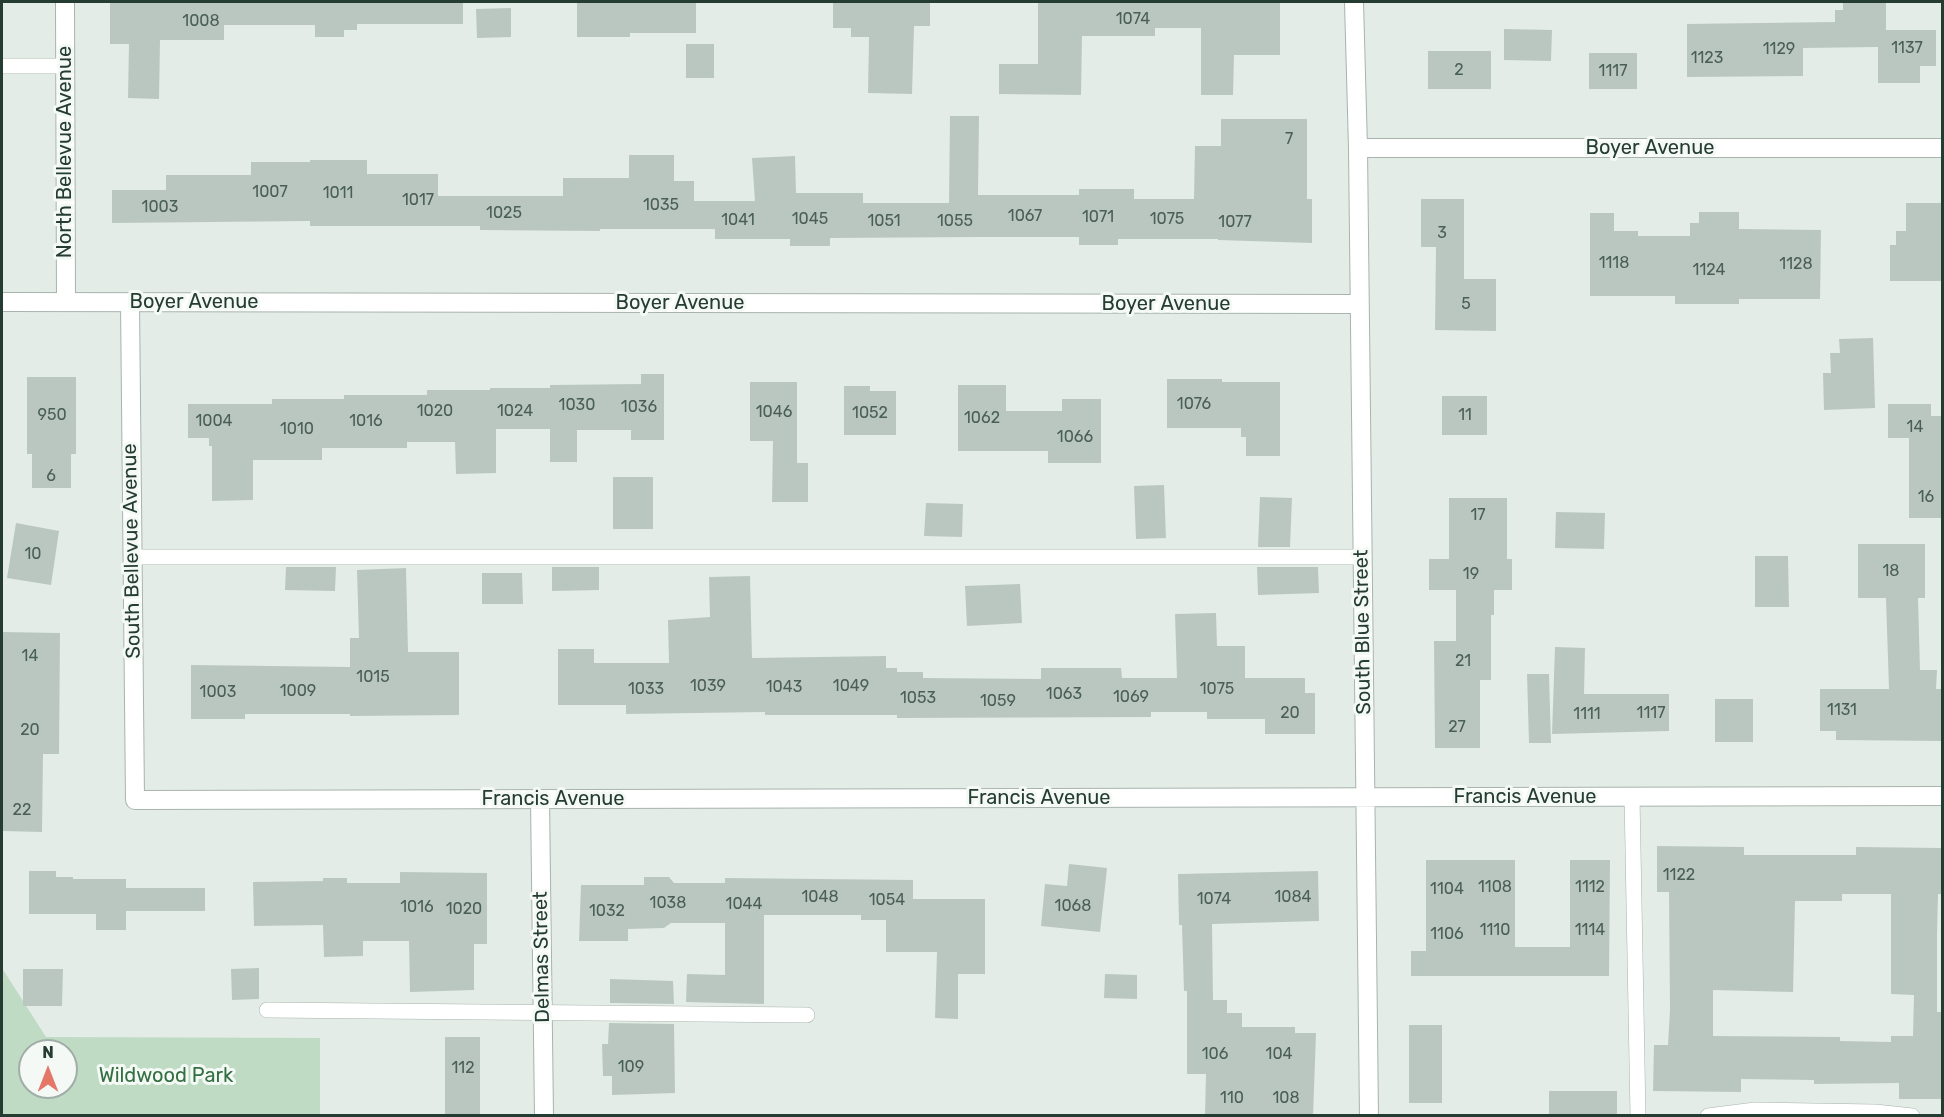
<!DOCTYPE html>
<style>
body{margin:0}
#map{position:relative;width:1944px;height:1117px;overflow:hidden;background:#e4ece7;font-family:Rubik,sans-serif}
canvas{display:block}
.frame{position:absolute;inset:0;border:3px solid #253c33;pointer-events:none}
.north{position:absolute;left:18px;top:1039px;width:60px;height:60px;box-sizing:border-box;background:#f4f9f6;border:2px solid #a1ada8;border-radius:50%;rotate:0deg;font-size:16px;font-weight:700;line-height:24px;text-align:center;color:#253c33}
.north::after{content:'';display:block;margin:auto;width:21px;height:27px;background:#e57769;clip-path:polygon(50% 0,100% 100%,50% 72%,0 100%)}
</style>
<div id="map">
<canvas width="1944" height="1117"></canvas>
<div class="frame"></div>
<div class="north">N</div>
</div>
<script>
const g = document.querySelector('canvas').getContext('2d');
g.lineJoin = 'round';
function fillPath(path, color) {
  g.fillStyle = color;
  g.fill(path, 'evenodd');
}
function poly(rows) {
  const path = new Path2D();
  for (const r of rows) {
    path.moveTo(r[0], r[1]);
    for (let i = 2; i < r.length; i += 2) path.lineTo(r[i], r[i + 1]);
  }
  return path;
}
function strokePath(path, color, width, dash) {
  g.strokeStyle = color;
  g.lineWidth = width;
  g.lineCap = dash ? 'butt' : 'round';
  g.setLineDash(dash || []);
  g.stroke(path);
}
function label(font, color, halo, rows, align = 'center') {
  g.font = font + ' Rubik,sans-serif';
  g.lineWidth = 6;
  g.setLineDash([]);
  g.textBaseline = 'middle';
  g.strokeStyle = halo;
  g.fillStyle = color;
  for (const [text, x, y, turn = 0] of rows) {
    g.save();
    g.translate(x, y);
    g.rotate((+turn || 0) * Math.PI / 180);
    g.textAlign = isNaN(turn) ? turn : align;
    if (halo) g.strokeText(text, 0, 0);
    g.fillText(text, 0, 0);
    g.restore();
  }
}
const green = poly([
 [2,968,46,1037,320,1038,320,1115,2,1115],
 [30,1051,66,1051,66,1087,30,1087]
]);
const building = poly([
 [110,2,463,2,463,24,357,24,357,30,344,30,344,37,315,37,315,25,224,25,224,40,160,40,159,99,128,98,129,44,110,44],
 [577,2,696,2,696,33,630,33,630,37,577,37],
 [833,2,930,2,930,26,914,26,912,94,868,93,869,37,851,37,851,28,833,28],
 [1038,2,1280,2,1280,55,1234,55,1233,95,1201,95,1201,28,1155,28,1155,36,1082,36,1081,95,999,94,999,64,1038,64],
 [1843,2,1886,2,1886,30,1936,30,1936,66,1920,66,1920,83,1878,83,1878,47,1803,48,1803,76,1687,77,1687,24,1835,22,1835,10,1843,10],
 [511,8,511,37,477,38,476,9],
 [1504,29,1552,30,1551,61,1504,60],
 [686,44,714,44,714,78,686,78],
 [1428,51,1491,51,1491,89,1428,89],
 [1589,53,1637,53,1637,89,1589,89],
 [950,116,979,116,978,195,1079,195,1079,189,1134,189,1134,199,1194,199,1195,146,1221,146,1221,119,1307,119,1307,199,1312,199,1312,243,1218,240,1218,239,1118,239,1118,245,1079,245,1079,237,976,237,830,238,830,246,790,246,790,239,715,239,715,229,600,229,600,231,480,230,480,226,310,226,310,221,112,223,112,190,166,190,166,175,251,175,251,162,310,162,310,160,367,160,367,174,438,174,438,196,563,196,563,178,629,178,629,155,674,155,674,181,694,181,694,201,755,201,752,158,795,156,796,193,863,193,863,203,949,203],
 [1421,199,1464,199,1464,279,1496,279,1496,331,1435,330,1436,247,1421,247],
 [1906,203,1942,203,1942,281,1890,281,1890,245,1896,245,1896,231,1906,231],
 [1699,212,1739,212,1739,229,1821,230,1820,299,1739,299,1739,304,1675,304,1675,296,1590,296,1590,213,1614,213,1614,231,1638,231,1638,236,1690,236,1690,223,1699,223],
 [1873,338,1875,408,1824,410,1823,373,1831,373,1830,353,1840,353,1839,339],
 [641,374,664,374,664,440,631,440,631,430,577,430,577,462,550,462,550,429,496,429,496,473,456,474,455,442,407,442,407,448,322,448,322,460,253,460,253,500,212,501,212,446,209,446,209,438,188,438,188,404,272,404,272,399,344,399,344,395,427,395,427,390,490,390,490,388,550,388,550,385,641,384],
 [27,377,76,377,76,454,71,454,71,488,32,488,32,454,27,454],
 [1167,379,1222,379,1222,382,1280,382,1280,456,1246,456,1246,437,1241,437,1241,428,1167,428],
 [750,382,797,382,797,463,808,463,808,502,772,502,773,441,750,441],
 [958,385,1006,385,1006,411,1062,411,1062,399,1101,399,1101,463,1048,463,1048,451,958,451],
 [844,386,870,386,870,391,896,391,896,435,844,435],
 [1442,396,1487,396,1487,435,1442,435],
 [1888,404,1931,404,1931,416,1942,416,1942,518,1909,518,1909,438,1888,438],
 [613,477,653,477,653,529,613,529],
 [1164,485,1166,538,1136,539,1134,486],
 [1260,497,1292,498,1290,547,1258,547],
 [1449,498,1507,498,1507,559,1512,559,1512,590,1494,590,1494,615,1491,615,1491,680,1480,680,1480,748,1435,748,1434,641,1456,641,1456,590,1429,590,1429,559,1449,559],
 [926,503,963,504,962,537,924,536],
 [1556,512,1605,513,1604,549,1555,548],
 [16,523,59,531,51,585,7,578],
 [1858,544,1925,544,1925,598,1918,598,1920,670,1937,670,1936,689,1942,689,1942,741,1836,740,1836,731,1820,731,1820,689,1889,689,1886,598,1858,598],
 [1755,556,1788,556,1789,607,1755,607],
 [286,567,336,567,335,591,285,590],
 [552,567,599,567,599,590,552,591],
 [1257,567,1318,567,1319,593,1258,595],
 [406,568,408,652,459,652,459,715,350,716,350,714,245,714,245,719,191,719,191,665,350,667,350,638,359,638,357,570],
 [482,573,522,573,523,604,482,604],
 [750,576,752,658,886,656,886,668,897,668,897,672,923,672,923,678,1041,679,1041,668,1121,668,1122,678,1177,678,1175,614,1216,613,1217,646,1245,646,1245,678,1305,678,1305,693,1315,693,1315,734,1265,734,1265,719,1207,719,1207,712,1151,712,1151,717,897,718,897,715,765,715,765,712,626,714,626,705,558,705,558,649,594,649,594,663,669,663,668,620,710,617,709,577],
 [1020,584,1022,623,967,626,965,586],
 [2,632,60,633,59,754,43,754,42,832,2,831],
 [1555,647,1585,648,1584,694,1669,694,1669,731,1552,734],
 [1527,674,1549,674,1551,743,1529,743],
 [1715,699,1753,699,1753,742,1715,742],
 [1657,846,1744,847,1744,855,1856,855,1856,847,1942,848,1942,894,1938,894,1937,934,1937,1012,1942,1012,1942,1099,1899,1099,1899,1083,1814,1084,1814,1080,1741,1079,1741,1092,1653,1091,1654,1045,1668,1045,1670,1010,1669,892,1657,892],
 [1842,894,1891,894,1891,994,1914,995,1913,1036,1891,1036,1891,1042,1840,1041,1840,1037,1713,1036,1713,990,1793,992,1795,901,1842,901],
 [1426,860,1515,860,1515,947,1570,947,1570,860,1610,860,1609,976,1411,976,1411,951,1426,951],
 [1069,864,1107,868,1100,932,1041,926,1045,884,1067,886],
 [29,871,56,871,56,877,73,877,73,879,126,879,126,888,205,888,205,911,126,911,126,930,96,930,96,914,29,914],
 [1318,871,1319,921,1212,924,1213,1000,1227,1000,1227,1013,1242,1013,1242,1027,1295,1027,1295,1033,1316,1033,1313,1116,1205,1116,1206,1074,1187,1074,1187,991,1184,991,1182,925,1179,925,1178,874],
 [400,872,487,873,487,944,474,944,474,990,410,992,409,941,363,941,363,956,324,957,323,925,254,926,253,882,323,881,323,878,347,878,347,883,400,883],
 [644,877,669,877,674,883,725,883,725,878,913,880,913,899,985,899,985,974,958,974,958,1019,935,1018,937,952,886,952,886,920,861,920,861,915,764,915,764,1004,686,1002,687,974,725,975,725,923,671,923,664,928,628,929,628,941,579,941,581,885,644,885],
 [259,968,259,999,232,1000,231,969],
 [23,969,63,969,62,1006,23,1006],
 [1105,974,1137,975,1137,999,1104,998],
 [610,979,673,981,674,1004,610,1003],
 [609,1023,674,1024,675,1093,612,1095,612,1076,603,1076,602,1044,608,1044],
 [1409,1025,1442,1025,1442,1103,1409,1103],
 [445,1037,480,1037,480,1116,445,1116],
 [1549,1091,1617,1091,1617,1116,1549,1116]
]);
const service = poly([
 [2,66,65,66],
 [132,557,1362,557],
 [1632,796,1638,1116],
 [267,1010,807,1015],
 [1708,1116,1755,1110,1875,1112,1912,1116]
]);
const minor = poly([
 [65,2,66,302],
 [1354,2,1358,148,1369,1116],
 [1358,148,1942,148],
 [2,302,1359,304],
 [130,302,135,800,1942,796],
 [540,799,544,1116]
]);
const numberNames = [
 ["1074",1133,19],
 ["1008",201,21],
 ["1137",1907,48],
 ["1129",1779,49],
 ["1123",1707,58],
 ["2",1459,70],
 ["1117",1613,71],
 ["7",1289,139],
 ["1007",270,192],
 ["1011",338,193],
 ["1017",418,200],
 ["1035",661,205],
 ["1003",160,207],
 ["1025",504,213],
 ["1067",1025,216],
 ["1071",1098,217],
 ["1045",810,219],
 ["1075",1167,219],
 ["1041",738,220],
 ["1051",884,221],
 ["1055",955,221],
 ["1077",1235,222],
 ["3",1442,233],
 ["1118",1614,263],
 ["1128",1796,264],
 ["1124",1709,270],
 ["5",1466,304],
 ["1076",1194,404],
 ["1030",577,405],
 ["1036",639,407],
 ["1020",435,411],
 ["1024",515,411],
 ["1046",774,412],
 ["1052",870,413],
 ["950",52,415],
 ["11",1465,415],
 ["1062",982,418],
 ["1004",214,421],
 ["1016",366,421],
 ["14",1915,427],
 ["1010",297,429],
 ["1066",1075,437],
 ["6",51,476],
 ["16",1926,497],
 ["17",1478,515],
 ["10",33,554],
 ["18",1891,571],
 ["19",1471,574],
 ["14",30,656],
 ["21",1463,661],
 ["1015",373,677],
 ["1039",708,686],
 ["1049",851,686],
 ["1043",784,687],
 ["1033",646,689],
 ["1075",1217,689],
 ["1009",298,691],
 ["1003",218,692],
 ["1063",1064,694],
 ["1069",1131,697],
 ["1053",918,698],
 ["1059",998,701],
 ["1131",1842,710],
 ["20",1290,713],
 ["1117",1651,713],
 ["1111",1587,714],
 ["27",1457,727],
 ["20",30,730],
 ["22",22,810],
 ["1122",1679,875],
 ["1108",1495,887],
 ["1112",1590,887],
 ["1104",1447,889],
 ["1048",820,897],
 ["1084",1293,897],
 ["1074",1214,899],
 ["1054",887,900],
 ["1038",668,903],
 ["1044",744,904],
 ["1068",1073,906],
 ["1016",417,907],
 ["1020",464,909],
 ["1032",607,911],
 ["1110",1495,930],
 ["1114",1590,930],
 ["1106",1447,934],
 ["106",1215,1054],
 ["104",1279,1054],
 ["109",631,1067],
 ["112",463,1068],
 ["110",1232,1098],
 ["108",1286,1098]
];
const streetNames = [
 ["Boyer Avenue",1650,148],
 ["North Bellevue Avenue",65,152,-90],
 ["Boyer Avenue",194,302],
 ["Boyer Avenue",680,303],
 ["Boyer Avenue",1166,304],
 ["South Bellevue Avenue",132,551,-91],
 ["South Blue Street",1363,632,-91],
 ["Francis Avenue",1525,797],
 ["Francis Avenue",1039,798],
 ["Francis Avenue",553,799],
 ["Delmas Street",542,957,-91]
];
const parkNames = [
 ["Wildwood Park",166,1076]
];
fillPath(green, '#bfdbc3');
fillPath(building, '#bac7c0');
strokePath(service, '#a7b4ad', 16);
strokePath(minor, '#a7b4ad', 20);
strokePath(service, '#fff', 15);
strokePath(minor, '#fff', 18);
label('16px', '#4a5f56', null, numberNames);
label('20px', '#253c33', '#f4f9f6', streetNames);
label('20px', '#336f42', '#f4f9f6', parkNames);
</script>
